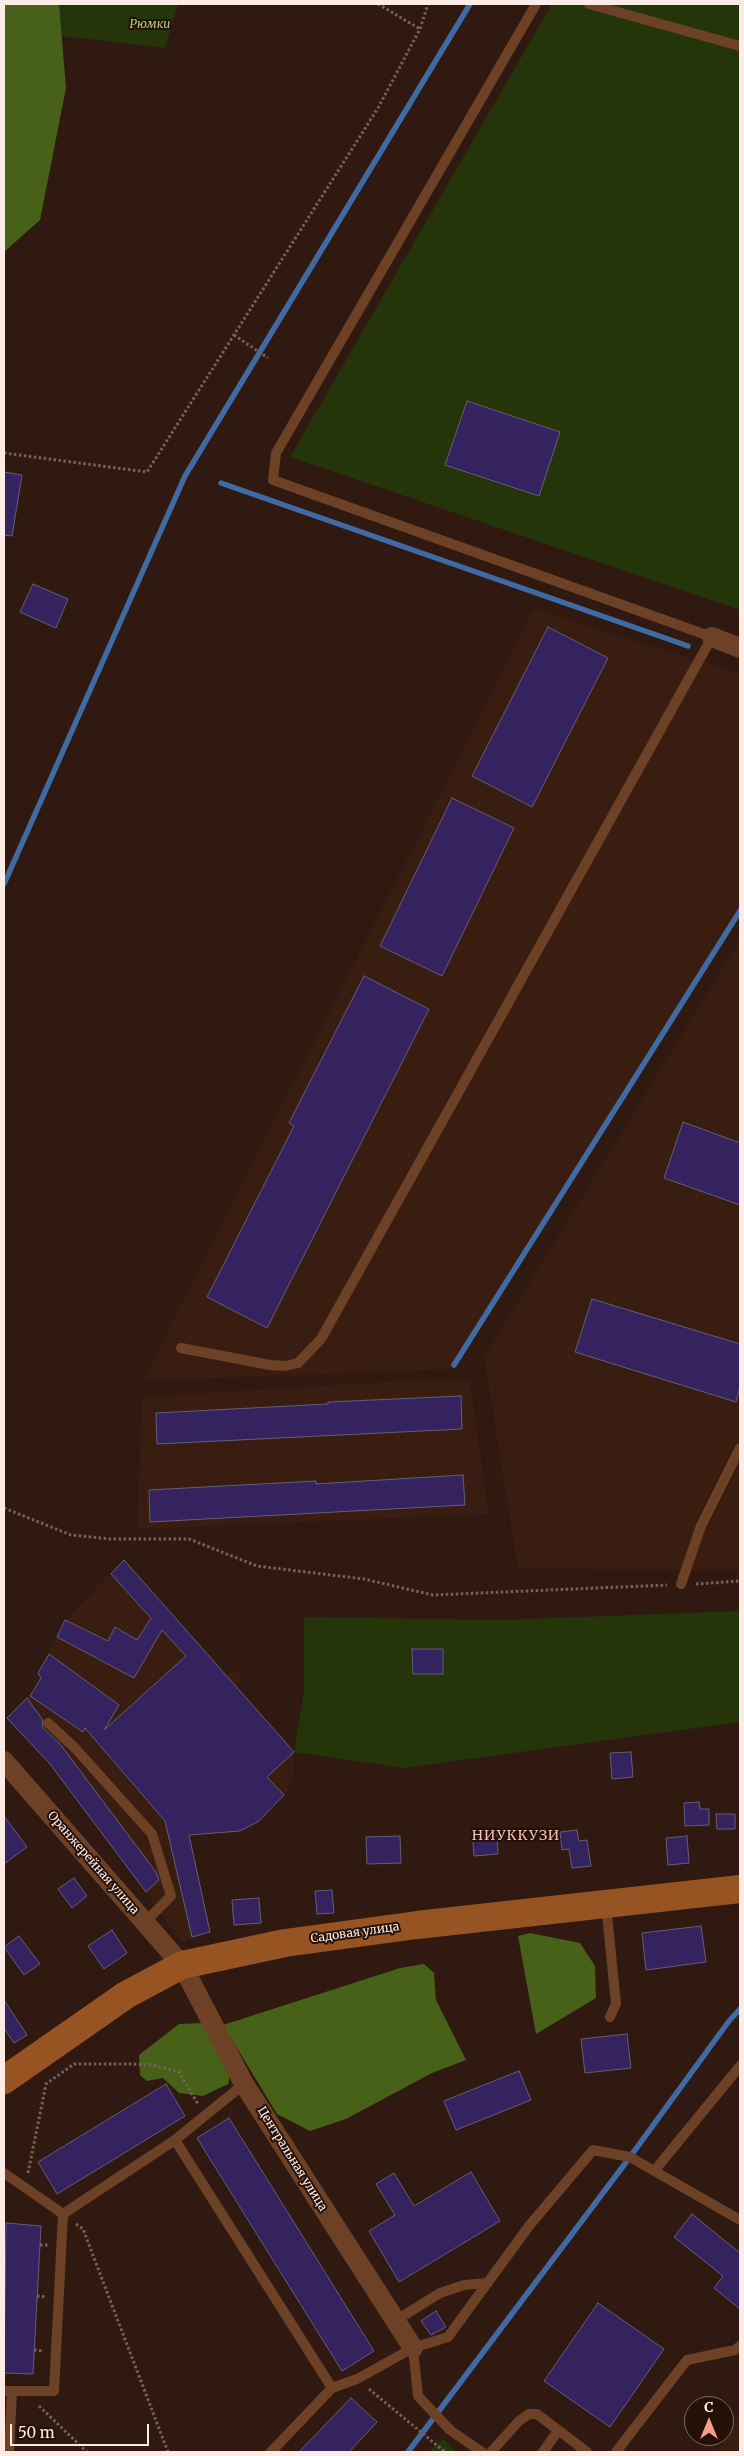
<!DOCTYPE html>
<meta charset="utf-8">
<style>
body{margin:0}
#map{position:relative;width:744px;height:2456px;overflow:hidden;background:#2f1910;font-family:Merriweather,serif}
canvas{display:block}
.frame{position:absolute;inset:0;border:5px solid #fdece6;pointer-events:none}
.north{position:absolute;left:684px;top:2396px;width:50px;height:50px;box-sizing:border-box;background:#251007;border:1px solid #7b6860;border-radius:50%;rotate:0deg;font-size:14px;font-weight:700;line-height:20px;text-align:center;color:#fdece6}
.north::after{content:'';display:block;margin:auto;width:18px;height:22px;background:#f59d8e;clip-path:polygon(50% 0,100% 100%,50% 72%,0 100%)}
.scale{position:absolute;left:10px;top:2424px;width:139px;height:22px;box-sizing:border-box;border:2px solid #fdece6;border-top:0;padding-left:6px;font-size:15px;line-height:18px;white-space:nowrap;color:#fdece6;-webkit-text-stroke:4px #251007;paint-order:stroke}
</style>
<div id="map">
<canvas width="744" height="2456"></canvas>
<div class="frame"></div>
<div class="north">С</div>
<div class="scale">50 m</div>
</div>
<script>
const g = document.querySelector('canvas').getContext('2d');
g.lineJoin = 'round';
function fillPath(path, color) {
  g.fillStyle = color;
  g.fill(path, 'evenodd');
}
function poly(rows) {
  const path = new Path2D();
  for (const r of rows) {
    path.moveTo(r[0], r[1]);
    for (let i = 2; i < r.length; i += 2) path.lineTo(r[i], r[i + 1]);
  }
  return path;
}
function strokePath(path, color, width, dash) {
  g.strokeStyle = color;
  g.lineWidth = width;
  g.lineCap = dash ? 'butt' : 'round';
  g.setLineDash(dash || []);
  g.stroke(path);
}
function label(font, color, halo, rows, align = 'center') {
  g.font = font + ' Merriweather,serif';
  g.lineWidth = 4;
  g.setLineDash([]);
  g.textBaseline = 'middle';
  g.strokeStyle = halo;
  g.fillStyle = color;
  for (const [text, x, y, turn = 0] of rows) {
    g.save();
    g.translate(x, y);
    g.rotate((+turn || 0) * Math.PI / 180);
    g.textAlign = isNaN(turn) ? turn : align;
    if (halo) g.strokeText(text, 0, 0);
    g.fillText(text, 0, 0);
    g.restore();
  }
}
const built = poly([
 [534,609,740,674,740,911,455,1369,142,1381],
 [740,940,740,1570,518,1569,484,1357],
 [400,1381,470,1381,489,1514,137,1529,142,1397],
 [124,1560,226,1676,235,1669,243,1678,234,1686,294,1752,293,1782,284,1795,259,1821,240,1831,187,1823,210,1932,182,1942,50,1764,7,1718,31,1694,41,1678,38,1673,65,1620],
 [740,2414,740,2452,718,2452]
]);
const green = poly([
 [4,4,178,4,165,48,71,37,4,33],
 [552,4,740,4,740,610,290,457],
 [740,1611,740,1722,404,1768,294,1752,304,1691,304,1617,500,1620],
 [443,2439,457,2452,429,2452]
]);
const forest = poly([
 [4,4,59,4,66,88,40,220,4,252],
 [530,1933,580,1943,595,1966,596,1998,536,2034,518,1936],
 [424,1964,434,1973,436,2000,466,2060,432,2073,346,2119,310,2131,277,2114,223,2025,400,1968],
 [204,2023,231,2071,228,2084,203,2096,179,2093,163,2078,147,2081,140,2075,139,2055,179,2024]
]);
const stream = poly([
 [221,483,688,646],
 [4,884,185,476,470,4],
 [454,1365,740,911],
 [408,2452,630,2157,729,2021,740,2009]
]);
const building = poly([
 [467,401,560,432,539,496,445,465,467,401],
 [4,472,22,475,12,536,4,535,4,472],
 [33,584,68,599,56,628,20,612,33,584],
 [548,627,608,658,532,807,472,776,548,627],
 [452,798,514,828,442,976,380,946,452,798],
 [364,976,429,1009,267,1328,207,1297,294,1126,289,1123,364,976],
 [683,1122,740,1143,740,1205,664,1178,683,1122],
 [592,1299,740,1344,740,1387,736,1402,575,1352,592,1299],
 [461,1396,462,1429,157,1444,156,1413,328,1404,328,1402,461,1396],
 [463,1475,465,1505,150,1522,149,1490,316,1481,316,1484,463,1475],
 [124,1560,294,1752,267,1777,284,1795,259,1821,240,1831,189,1835,210,1932,192,1937,165,1821,85,1728,83,1732,30,1696,41,1678,38,1673,49,1654,119,1705,104,1730,186,1656,162,1630,134,1678,57,1637,65,1620,108,1641,115,1627,137,1640,151,1618,111,1574,124,1560],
 [412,1649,443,1649,443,1674,413,1674,412,1649],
 [27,1698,42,1719,43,1728,60,1744,156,1872,159,1880,146,1892,50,1764,7,1718,27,1698],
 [631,1752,633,1777,612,1779,610,1753,631,1752],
 [699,1802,700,1809,709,1809,709,1825,685,1826,684,1803,699,1802],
 [716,1814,735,1814,735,1829,717,1829,716,1814],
 [4,1816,27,1847,4,1864,4,1816],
 [497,1830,498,1854,474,1856,472,1831,497,1830],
 [577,1830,579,1841,587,1840,591,1866,572,1868,569,1849,562,1850,560,1832,577,1830],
 [400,1836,401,1863,367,1864,366,1837,400,1836],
 [687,1836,689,1863,668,1865,666,1838,687,1836],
 [74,1878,87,1896,72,1908,58,1889,74,1878],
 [332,1890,334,1913,317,1914,315,1891,332,1890],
 [259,1898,261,1923,234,1925,232,1900,259,1898],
 [701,1926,706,1962,646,1970,642,1933,701,1926],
 [112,1930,127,1953,104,1969,88,1946,112,1930],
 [19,1936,40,1964,24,1975,4,1947,19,1936],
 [4,2000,27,2035,14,2043,4,2028,4,2000],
 [627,2034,631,2068,585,2073,581,2039,627,2034],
 [519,2071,531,2100,456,2130,444,2101,519,2071],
 [166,2084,185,2116,57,2194,38,2162,166,2084],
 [229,2118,374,2351,342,2371,197,2138,229,2118],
 [471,2172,500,2221,399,2282,369,2231,395,2215,376,2184,394,2173,414,2206,471,2172],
 [692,2214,740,2253,740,2309,714,2288,723,2276,674,2237,692,2214],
 [6,2223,41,2226,33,2374,4,2373,6,2223],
 [598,2303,664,2349,610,2427,544,2381,598,2303],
 [436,2311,446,2327,431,2335,421,2321,436,2311],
 [351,2398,377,2422,349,2452,299,2452,351,2398]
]);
const path = poly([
 [378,4,420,29],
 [234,335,268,358],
 [4,453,147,472,378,108,420,29,428,4],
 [4,1508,71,1535,111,1539,189,1539,257,1566,364,1579,433,1595,667,1585],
 [696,1584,740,1581],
 [28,2173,46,2084,74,2064,133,2064,153,2065,179,2072,198,2104],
 [76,2224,83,2229,168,2452],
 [40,2245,50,2245],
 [37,2296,47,2297],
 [34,2350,44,2351],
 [369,2389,445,2452],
 [39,2406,87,2452]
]);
const service = poly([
 [589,4,740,46],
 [181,1348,270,1365,285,1366,298,1363,321,1339,712,637,273,480,276,453,536,4],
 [681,1584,701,1526,740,1448],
 [48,1723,75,1748,152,1834,171,1896,144,1923],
 [606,1904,616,2004,610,2017],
 [175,2140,244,2084],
 [655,2170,740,2066],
 [4,2173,63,2214],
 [395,2321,440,2293,464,2285,488,2283],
 [413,2348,418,2396,450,2430,482,2452],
 [4,2391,54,2391,63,2214,175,2140,332,2388],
 [9,2452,12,2391],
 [271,2452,332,2388,357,2379,413,2348,448,2337,529,2226,593,2150,630,2157,740,2220],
 [491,2452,519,2421,529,2414,537,2414,587,2452],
 [543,2452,558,2431],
 [616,2452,687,2360,735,2350,740,2346]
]);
const minor = poly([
 [712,637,740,648],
 [4,1761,182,1965,244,2084,413,2348]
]);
const secondary = poly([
 [4,2080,126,1995,182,1965,285,1943,417,1925,740,1889]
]);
const parkNames = [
 ["Рюмки",150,25]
];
const streetNames = [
 ["Оранжерейная улица",93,1863,49],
 ["Садовая улица",355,1933,-8],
 ["Центральная улица",292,2159,58]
];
const neighbourhoodNames = [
 ["НИУККУЗИ",516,1836]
];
fillPath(built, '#3a1d11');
fillPath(green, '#25350a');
fillPath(forest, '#476119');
strokePath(stream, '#406aa3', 5.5);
fillPath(building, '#34235f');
strokePath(building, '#635f77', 1);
strokePath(path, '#77625a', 3, [2.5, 2.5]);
strokePath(service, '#6d4125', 10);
strokePath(minor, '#6d4125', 20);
strokePath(secondary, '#975322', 28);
label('italic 12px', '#add574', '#251007', parkNames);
label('12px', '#fdece6', '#251007', streetNames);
g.letterSpacing = '1px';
label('14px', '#f5c2b9', '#251007', neighbourhoodNames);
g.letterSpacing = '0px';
</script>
